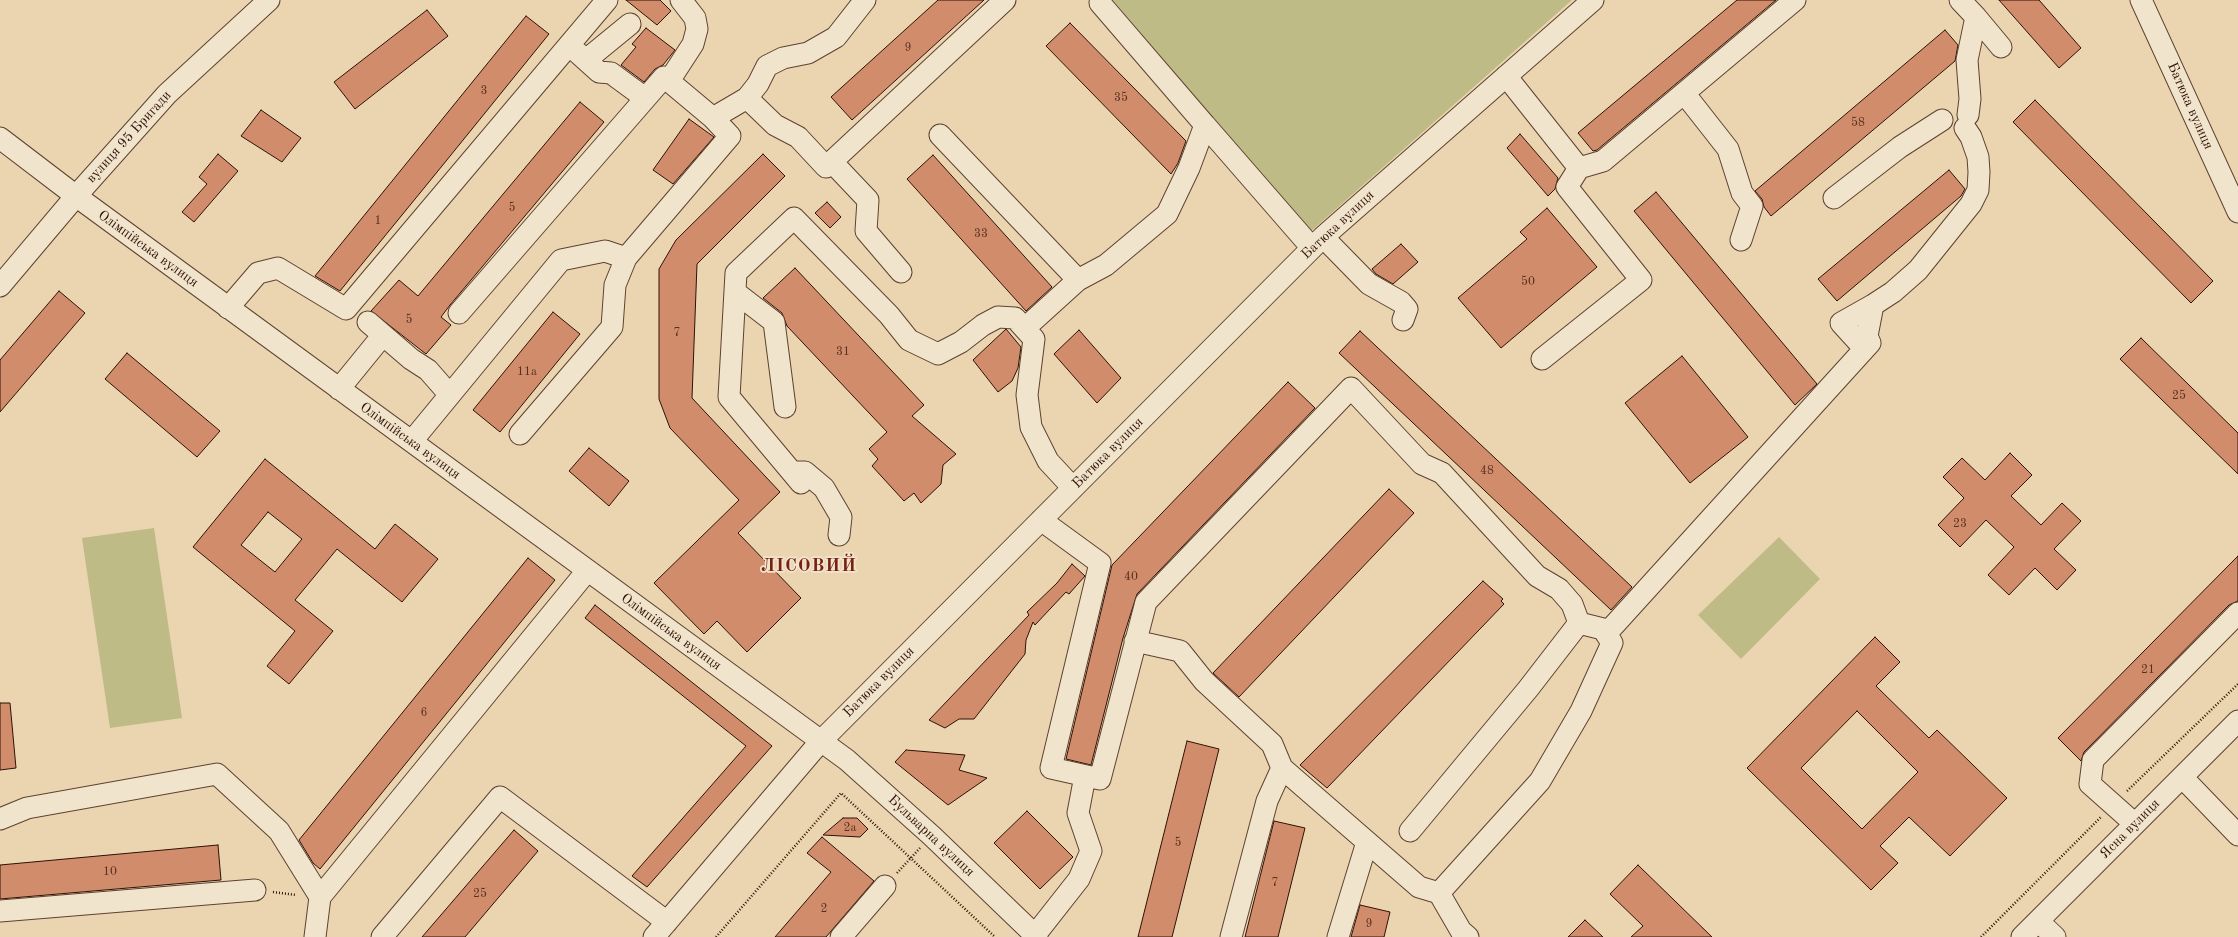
<!DOCTYPE html>
<meta charset="utf-8">
<style>
body{margin:0}
canvas{display:block;background:#ead5b0}
</style>
<canvas width="2238" height="937"></canvas>
<script>
const g = document.querySelector('canvas').getContext('2d');
g.lineJoin = 'round';
function fillPath(path, color) {
  g.fillStyle = color;
  g.fill(path, 'evenodd');
}
function poly(rows) {
  const path = new Path2D();
  for (const r of rows) {
    path.moveTo(r[0], r[1]);
    for (let i = 2; i < r.length; i += 2) path.lineTo(r[i], r[i + 1]);
  }
  return path;
}
function strokePath(path, color, width, dash) {
  g.strokeStyle = color;
  g.lineWidth = width;
  g.lineCap = dash ? 'butt' : 'round';
  g.setLineDash(dash || []);
  g.stroke(path);
}
function label(font, color, halo, rows, align = 'center') {
  g.font = font + ' "Old Standard TT",serif';
  g.lineWidth = 3.5;
  g.setLineDash([]);
  g.textBaseline = 'middle';
  g.strokeStyle = halo;
  g.fillStyle = color;
  for (const [text, x, y, turn = 0] of rows) {
    g.save();
    g.translate(x, y);
    g.rotate((+turn || 0) * Math.PI / 180);
    g.textAlign = isNaN(turn) ? turn : align;
    if (halo) g.strokeText(text, 0, 0);
    g.fillText(text, 0, 0);
    g.restore();
  }
}
const green = poly([
 [1113,0,1572,0,1310,232],
 [154,528,182,718,110,728,82,538],
 [1779,537,1820,579,1741,659,1698,615]
]);
const building = poly([
 [626,0,660,0,671,11,657,25,626,0],
 [938,0,984,0,852,120,831,97,938,0],
 [1737,0,1776,0,1597,150,1593,151,1578,133,1737,0],
 [1999,0,2039,0,2081,48,2059,68,1999,0],
 [427,10,448,36,355,109,334,82,427,10],
 [526,16,549,34,442,166,340,291,315,276,526,16],
 [1070,23,1186,141,1178,163,1171,174,1046,46,1070,23],
 [646,28,675,50,663,65,655,69,644,82,621,65,636,47,632,44,646,28],
 [1945,30,1958,45,1955,61,1771,216,1764,207,1762,199,1755,191,1945,30],
 [2035,100,2213,281,2191,303,2013,122,2035,100],
 [580,102,604,122,450,305,441,317,451,325,426,354,371,311,399,280,418,296,580,102],
 [261,110,301,138,282,162,241,136,261,110],
 [689,119,714,137,673,184,653,170,689,119],
 [1520,134,1558,178,1555,189,1548,196,1507,148,1520,134],
 [218,154,238,171,194,222,182,212,207,184,199,177,218,154],
 [763,154,785,176,697,264,692,398,780,492,738,533,801,598,747,652,717,621,704,634,654,583,739,500,670,428,659,399,659,269,676,240,763,154],
 [933,155,1052,287,1026,311,907,179,933,155],
 [1949,170,1965,189,1961,196,1837,301,1818,279,1949,170],
 [1656,192,1817,384,1795,405,1634,211,1656,192],
 [827,202,841,217,830,228,815,213,827,202],
 [1547,208,1597,267,1501,348,1458,298,1527,239,1520,232,1547,208],
 [1401,244,1418,262,1393,284,1376,274,1372,269,1401,244],
 [795,268,924,405,912,416,956,454,943,465,941,484,921,503,914,493,904,501,872,466,878,459,869,449,887,432,787,326,782,313,763,298,795,268],
 [59,291,85,313,0,412,0,360,59,291],
 [553,312,580,334,500,432,473,410,553,312],
 [1006,329,1021,347,1018,368,1012,381,998,392,973,360,1006,329],
 [1079,330,1121,378,1097,403,1054,354,1079,330],
 [1360,331,1632,587,1611,610,1339,353,1360,331],
 [2141,338,2238,433,2238,474,2120,359,2141,338],
 [127,353,220,431,197,457,105,379,127,353],
 [1682,356,1748,437,1690,483,1625,403,1682,356],
 [1288,382,1315,408,1137,594,1123,638,1091,765,1066,759,1112,565,1288,382],
 [589,448,629,481,609,506,569,471,589,448],
 [2010,453,2032,475,2011,496,2041,525,2062,503,2081,521,2054,549,2076,570,2057,590,2035,568,2009,595,1988,575,2014,547,1986,520,1960,547,1938,525,1964,498,1943,477,1962,458,1985,480,2010,453],
 [265,459,375,549,395,524,438,559,402,602,337,549,295,600,333,631,289,684,267,666,295,631,193,547,265,459],
 [268,512,302,539,275,572,241,545,268,512],
 [1389,489,1414,513,1239,697,1213,673,1389,489],
 [2238,556,2238,601,2229,605,2084,752,2081,761,2058,738,2238,556],
 [528,558,555,580,320,869,313,863,299,840,528,558],
 [1072,564,1085,576,1069,594,1066,592,1035,625,1033,622,1026,640,1025,654,974,719,959,719,945,728,929,720,1029,615,1027,612,1057,583,1072,564],
 [1483,581,1503,599,1501,601,1504,604,1327,788,1300,765,1483,581],
 [595,605,772,746,647,887,632,876,746,746,585,618,595,605],
 [1875,637,1900,662,1876,686,1929,738,1937,730,2007,798,1950,856,1909,817,1880,846,1898,863,1871,890,1747,768,1875,637],
 [1857,711,1918,772,1862,829,1801,768,1857,711],
 [0,703,10,703,16,768,0,770,0,703],
 [1187,741,1219,749,1172,937,1138,937,1187,741],
 [906,750,965,755,959,770,987,778,948,805,895,762,906,750],
 [1027,811,1073,857,1040,889,994,843,1027,811],
 [843,818,857,818,868,829,860,837,823,835,843,818],
 [1274,821,1305,828,1278,937,1245,937,1274,821],
 [514,830,538,851,465,937,422,937,514,830],
 [822,837,874,881,826,937,775,937,831,872,807,853,822,837],
 [218,845,221,880,0,899,0,865,218,845],
 [1638,865,1712,937,1631,937,1643,926,1610,894,1638,865],
 [1360,905,1390,912,1384,937,1351,937,1360,905],
 [1585,920,1603,937,1568,937,1585,920]
]);
const path = poly([
 [2127,791,2238,684],
 [897,873,920,848],
 [273,892,296,895],
 [716,937,841,793,995,937],
 [1981,937,2101,817]
]);
const minor = poly([
 [1960,0,1976,17],
 [2141,0,2238,212],
 [1100,3,1205,125],
 [569,45,599,72,611,73,645,98],
 [586,60,630,24],
 [1506,76,1579,168,1567,187,1641,280,1542,359],
 [669,81,693,44,697,29,695,18,681,0],
 [1684,93,1728,149,1742,193,1752,206,1741,240],
 [747,98,758,84,767,66,783,58,808,53,836,37,865,0],
 [1968,115,1970,99,1967,60,1976,17,2001,47],
 [713,118,747,98,775,125,798,137,826,167,1005,0],
 [940,135,1078,280,1025,328],
 [0,138,76,196,847,760,932,836,1037,937],
 [832,162,868,200,866,231,901,272],
 [1579,168,1603,161,1795,0],
 [1834,198,1900,147,1942,120],
 [1323,237,1369,284,1401,302,1407,309,1403,320],
 [1078,280,1106,265,1167,214,1189,168,1205,125,1312,248],
 [0,286,76,196,167,94,269,0],
 [735,292,774,322,785,407],
 [1873,305,1893,292,1918,270,1971,204,1978,190,1979,172,1978,157,1971,137,1965,128],
 [1873,305,1867,336,1870,343,1861,345,1841,323,1873,305],
 [228,308,258,273,278,268,346,309,607,0],
 [459,313,664,77,713,118,730,136,626,258],
 [368,322,411,359,428,370,449,394],
 [339,389,383,335],
 [412,441,561,260,605,251,626,258,615,285,612,327,520,434],
 [793,472,805,472,824,488,841,517,839,535],
 [801,483,729,397,736,273,794,218,889,315,909,340,938,354,961,342,983,325,998,317,1015,318,1034,339,1027,395,1031,427,1048,461,1073,488],
 [1041,520,1100,563,1051,768,1100,779,1146,602,1351,388,1422,464,1442,473,1537,576,1559,589,1572,604,1579,623],
 [1606,634,1870,343],
 [1135,641,1180,651,1204,681,1272,744,1282,768,1419,887,1439,893],
 [2182,777,2238,835],
 [0,819,27,808,217,774,279,831,320,897],
 [2135,824,2090,784,2093,760,2238,613],
 [1410,831,1528,689,1579,623,1603,629,1612,643,1581,711,1540,781,1439,893,1461,931,1468,937],
 [0,911,255,890],
 [2038,921,2055,937],
 [1035,935,1079,879,1091,851,1078,813,1085,776],
 [315,937,320,897,587,571],
 [382,937,500,797,667,922],
 [654,937,820,742,1323,237,1593,0],
 [841,937,885,886],
 [1231,937,1267,801,1282,768],
 [1338,937,1367,842],
 [2022,937,2238,721]
]);
const numberNames = [
 ["9",908,48],
 ["3",484,91],
 ["35",1121,98],
 ["58",1858,123],
 ["5",512,208],
 ["1",378,221],
 ["33",981,234],
 ["50",1528,282],
 ["5",409,320],
 ["7",677,333],
 ["31",843,352],
 ["11а",527,372],
 ["25",2179,396],
 ["48",1487,471],
 ["23",1960,524],
 ["40",1131,577],
 ["21",2148,670],
 ["6",424,713],
 ["2а",850,828],
 ["5",1178,843],
 ["10",110,872],
 ["7",1275,883],
 ["25",480,894],
 ["2",824,909],
 ["9",1369,924]
];
const streetNames = [
 ["Батюка вулиця",2190,106,66],
 ["вулиця 95 Бригади",129,137,-48],
 ["Батюка вулиця",1338,225,-43],
 ["Олімпійська вулиця",148,249,36],
 ["Олімпійська вулиця",410,441,36],
 ["Батюка вулиця",1108,453,-45],
 ["Олімпійська вулиця",671,632,36],
 ["Батюка вулиця",879,682,-45],
 ["Ясна вулиця",2130,829,-45],
 ["Бульварна вулиця",931,836,43]
];
const districtNames = [
 ["ЛІСОВИЙ",809,566]
];
fillPath(green, '#bfbb86');
fillPath(building, '#d18d6b');
strokePath(building, '#2f1106', 1);
strokePath(minor, '#5e4230', 23);
strokePath(path, '#2f1106', 2.5, [1, 2]);
strokePath(minor, '#f1e4cc', 21);
label('12px', '#58301f', null, numberNames);
label('14px', '#2f1106', '#f1e4cc', streetNames);
g.letterSpacing = '1px';
label('bold 18px', '#7a1f14', '#f1e4cc', districtNames);
g.letterSpacing = '0px';
</script>
